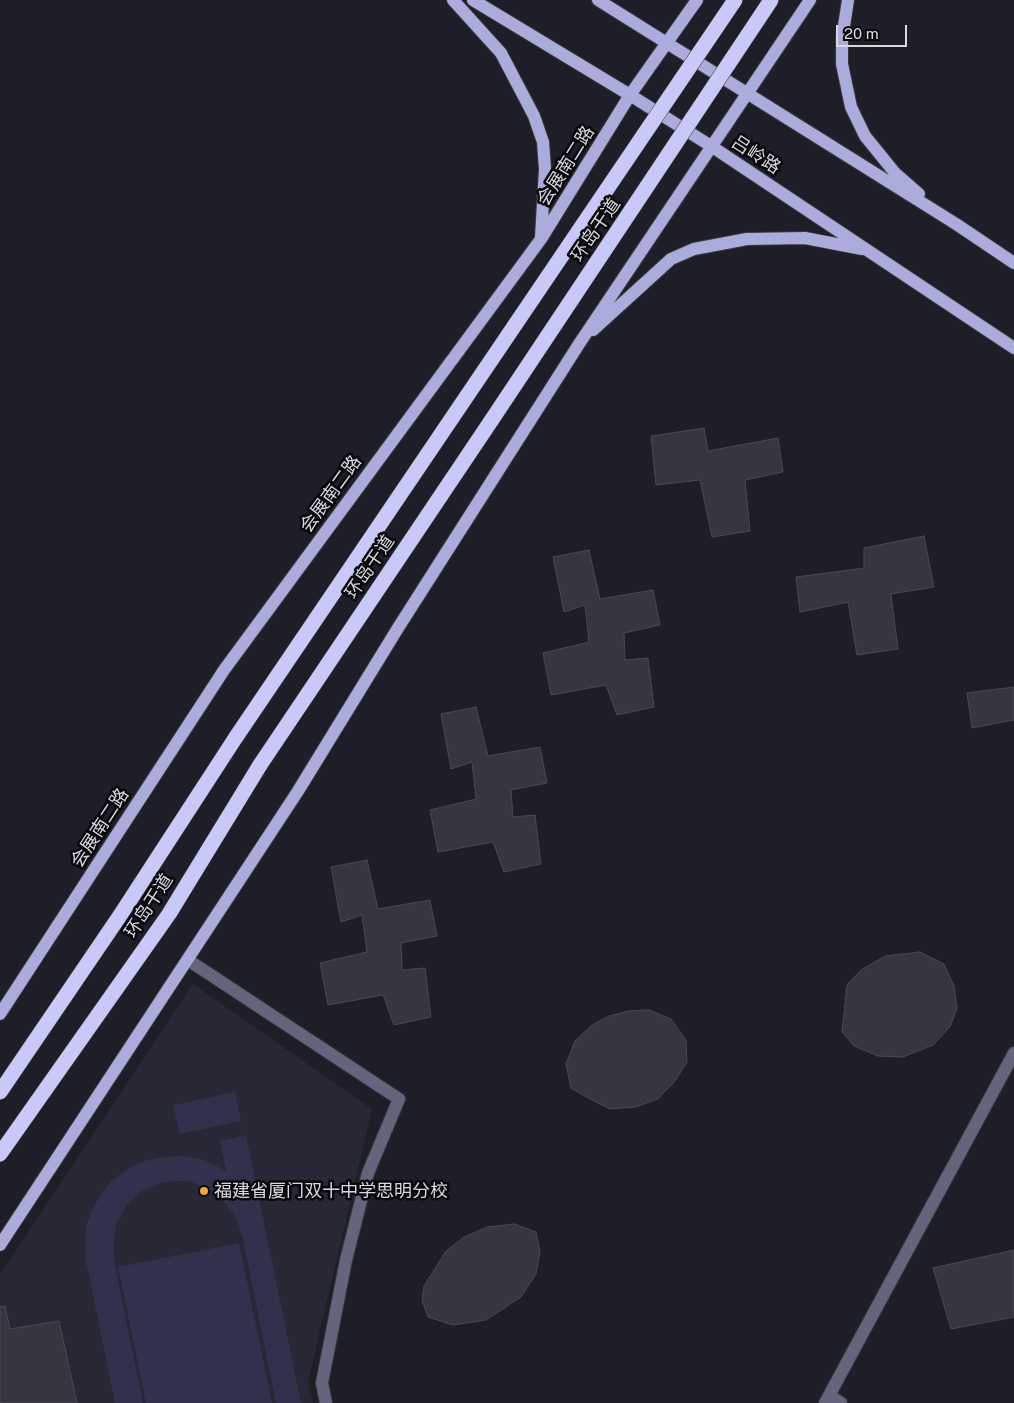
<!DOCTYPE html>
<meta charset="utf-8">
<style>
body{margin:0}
#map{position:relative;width:1014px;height:1403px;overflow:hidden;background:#1e1e28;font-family:"Public Sans",sans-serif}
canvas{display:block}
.scale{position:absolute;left:836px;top:25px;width:71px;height:22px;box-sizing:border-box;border:2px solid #d8d8df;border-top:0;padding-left:6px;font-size:15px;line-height:18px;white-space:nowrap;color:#d8d8df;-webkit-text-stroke:4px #09090d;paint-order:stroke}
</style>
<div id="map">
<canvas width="1014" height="1403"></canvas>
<div class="scale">20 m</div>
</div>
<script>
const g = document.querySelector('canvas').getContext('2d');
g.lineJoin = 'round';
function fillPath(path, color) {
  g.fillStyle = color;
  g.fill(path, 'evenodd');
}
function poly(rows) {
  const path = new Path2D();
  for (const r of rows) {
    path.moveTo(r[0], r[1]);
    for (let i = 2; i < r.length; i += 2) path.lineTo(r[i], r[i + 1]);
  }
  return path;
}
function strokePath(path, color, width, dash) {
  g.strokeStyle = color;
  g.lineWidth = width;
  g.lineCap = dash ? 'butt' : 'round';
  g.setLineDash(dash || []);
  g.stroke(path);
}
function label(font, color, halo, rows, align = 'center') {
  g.font = font + ' "Public Sans","Noto Sans SC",sans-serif';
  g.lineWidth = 5;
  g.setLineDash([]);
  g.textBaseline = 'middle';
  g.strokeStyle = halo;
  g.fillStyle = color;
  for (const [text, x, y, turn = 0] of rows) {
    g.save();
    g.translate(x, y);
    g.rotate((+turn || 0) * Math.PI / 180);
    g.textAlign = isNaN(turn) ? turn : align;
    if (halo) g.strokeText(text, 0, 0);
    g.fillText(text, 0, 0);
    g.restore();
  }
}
const built = poly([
 [193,984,372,1109,308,1382,313,1403,0,1403,0,1274]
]);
const green = poly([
 [235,1092,241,1121,180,1134,173,1105],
 [246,1135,301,1403,276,1403,242,1235,235,1215,222,1199,210,1190,191,1182,176,1181,162,1183,142,1191,126,1206,116,1225,113,1246,114,1260,143,1403,115,1403,85,1256,86,1227,93,1207,110,1182,126,1170,144,1161,164,1157,184,1156,204,1160,226,1171,220,1141],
 [239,1243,272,1403,146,1403,118,1267]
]);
const building = poly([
 [704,428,708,451,778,438,783,472,745,480,750,531,712,537,700,480,656,485,651,436,704,428],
 [924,536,934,587,891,594,898,649,857,655,848,602,800,612,796,577,864,568,864,548,924,536],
 [589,550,600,599,653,590,660,625,624,633,625,660,648,658,654,707,617,715,606,685,551,695,543,653,589,642,585,605,564,612,553,557,589,550],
 [1014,687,1014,720,972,728,967,693,1014,687],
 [476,707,488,756,540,747,547,783,511,790,513,817,535,815,541,864,504,872,493,842,438,852,430,810,476,799,472,762,451,769,441,714,476,707],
 [367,860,378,909,430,900,437,936,401,943,402,970,425,968,431,1017,394,1025,383,995,328,1005,320,963,367,952,362,915,341,922,331,867,367,860],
 [920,952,944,964,954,986,957,1008,950,1027,933,1045,903,1057,878,1056,854,1046,842,1032,847,985,861,970,885,956,920,952],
 [649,1010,671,1019,686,1040,687,1062,675,1081,658,1099,635,1107,610,1109,590,1099,571,1088,566,1064,575,1041,592,1025,609,1016,629,1011,649,1010],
 [514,1224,536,1232,540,1252,536,1274,521,1297,486,1320,453,1325,428,1317,422,1300,424,1286,446,1251,464,1237,487,1227,514,1224],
 [1014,1250,1014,1317,951,1329,933,1268,1014,1250],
 [5,1306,10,1329,59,1321,77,1403,0,1403,0,1307,5,1306]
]);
const minor = poly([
 [188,960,399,1099,368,1173,346,1260,322,1383,326,1403],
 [830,1396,841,1403],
 [825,1403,1014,1053]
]);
const major = poly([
 [453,0,501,53,534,116,543,142,545,169,541,237],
 [473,0,630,95,711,146,1014,348],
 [598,0,956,224,1014,263],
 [848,0,842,39,842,64,851,107,865,136,895,173,919,194],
 [593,330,671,259,694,249,747,239,805,238,862,249],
 [0,1014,224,670,541,239,630,95,697,0],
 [0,1245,298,791,398,628,579,344,810,0]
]);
const highway = poly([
 [0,1092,121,914,236,737],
 [0,1154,169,914,260,765]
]);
const highwayBridge = poly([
 [236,737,735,0],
 [260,765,493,418,771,0]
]);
const markers = [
 [204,1191,5,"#eea83c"]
];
const streetNames = [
 ["吕岭路",756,155,33],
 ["会展南二路",566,166,-58],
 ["环岛干道",596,230,-56],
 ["会展南二路",331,494,-54],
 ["环岛干道",370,567,-56],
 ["会展南二路",100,828,-57],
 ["环岛干道",149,906,-57]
];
const poiNames = [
 ["福建省厦门双十中学思明分校",214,1191]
];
fillPath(built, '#272735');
fillPath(green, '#31304d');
fillPath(building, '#363641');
strokePath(building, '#494955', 1);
strokePath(minor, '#383842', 14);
strokePath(major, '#383842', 14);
strokePath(highway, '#383842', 16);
strokePath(minor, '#64657c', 12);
strokePath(major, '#abacdb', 12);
strokePath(highway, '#c8c9f7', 15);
strokePath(highwayBridge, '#383842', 16, []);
strokePath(highwayBridge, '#c8c9f7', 15);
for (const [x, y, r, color] of markers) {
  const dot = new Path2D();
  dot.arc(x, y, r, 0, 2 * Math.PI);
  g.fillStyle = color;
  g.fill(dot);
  strokePath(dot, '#09090d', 2);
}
label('18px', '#d8d8df', '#09090d', streetNames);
label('18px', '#d8d8df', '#09090d', poiNames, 'left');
</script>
